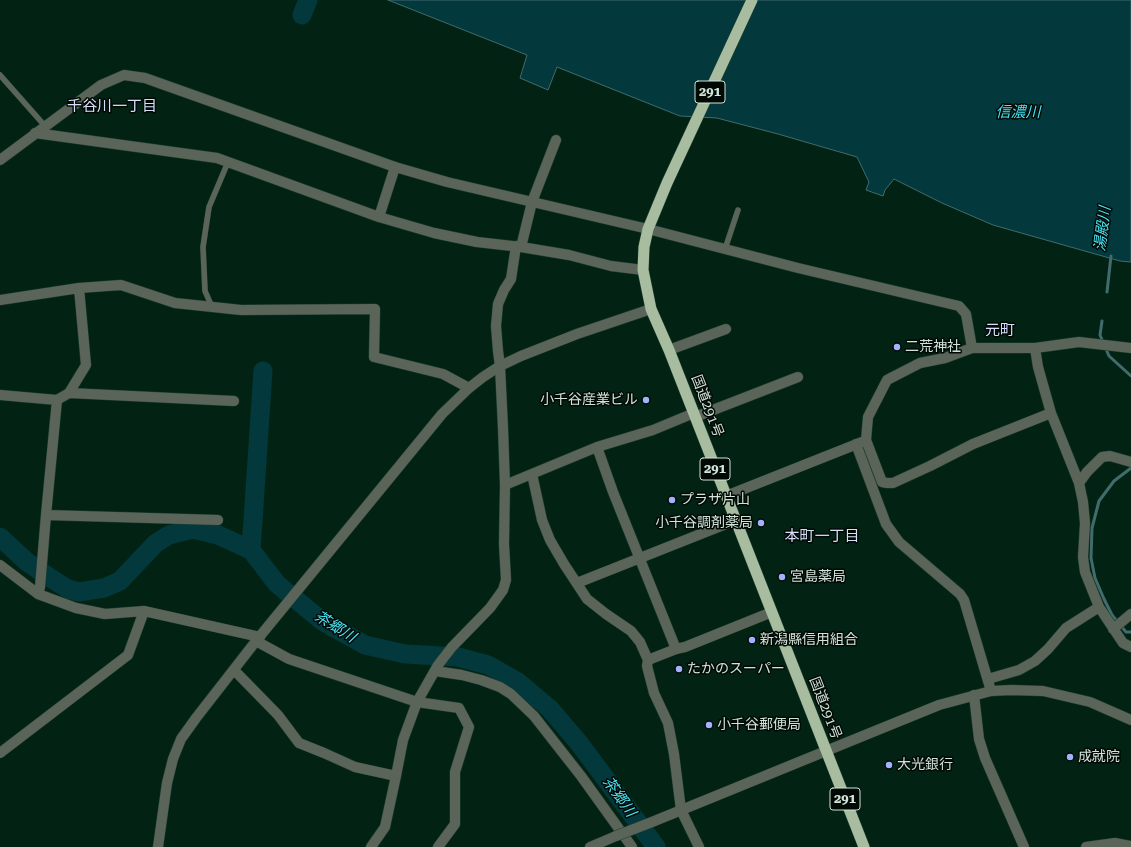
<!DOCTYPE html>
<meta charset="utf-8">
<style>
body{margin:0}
canvas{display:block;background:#022313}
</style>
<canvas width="1131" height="847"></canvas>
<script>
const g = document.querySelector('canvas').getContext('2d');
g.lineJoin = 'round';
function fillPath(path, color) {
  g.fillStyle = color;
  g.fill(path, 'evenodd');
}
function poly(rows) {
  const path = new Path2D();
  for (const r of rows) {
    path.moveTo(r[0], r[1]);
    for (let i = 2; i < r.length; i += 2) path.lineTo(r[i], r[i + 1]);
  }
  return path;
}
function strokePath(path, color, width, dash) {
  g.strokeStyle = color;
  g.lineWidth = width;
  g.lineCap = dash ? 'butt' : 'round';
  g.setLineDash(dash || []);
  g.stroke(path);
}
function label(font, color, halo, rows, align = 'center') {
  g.font = font + ' "Roboto Serif","Noto Sans JP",serif';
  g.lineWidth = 3;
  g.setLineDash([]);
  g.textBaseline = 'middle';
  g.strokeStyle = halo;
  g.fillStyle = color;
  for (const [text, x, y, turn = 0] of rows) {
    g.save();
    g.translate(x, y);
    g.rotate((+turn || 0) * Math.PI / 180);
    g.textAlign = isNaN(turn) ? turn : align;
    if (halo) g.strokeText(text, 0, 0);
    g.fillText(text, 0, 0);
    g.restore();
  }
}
const water = poly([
 [388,0,1131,0,1131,262,1120,261,993,225,942,203,894,179,885,190,883,196,866,190,869,182,857,157,778,134,717,118,680,116,557,67,548,90,520,78,527,55,388,0]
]);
const stream = poly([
 [1107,292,1111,256],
 [1102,321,1100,335,1109,356,1131,376],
 [1131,468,1114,481,1099,501,1092,528,1091,558,1095,578,1104,599,1112,615,1126,632,1131,632]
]);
const river = poly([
 [302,15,308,0],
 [0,537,27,562,55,581,68,589,79,592,104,588,120,581,156,543,169,535,193,529,218,535,251,550,277,584,322,621,365,645,405,654,458,657,488,665,518,682,550,709,579,743,656,847],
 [251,550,263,371]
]);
const service = poly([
 [0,75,45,126],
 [725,249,738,210],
 [212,307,205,291,203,247,209,207,228,162]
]);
const minor = poly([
 [35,133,217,158,379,217,434,233,477,242,521,247,569,255,611,266,643,270],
 [379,217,395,167],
 [648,229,798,268,959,306,966,314,972,348],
 [521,247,532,202,556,140],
 [0,300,79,288,121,285,175,303,241,310,375,309,374,357,443,374,469,388],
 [1035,348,1079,342,1131,348],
 [669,350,726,329],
 [69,393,234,401],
 [0,395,57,400,69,393,86,365,79,288],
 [1051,413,973,444,930,466,893,483,887,483,882,482,866,440,868,417,887,380,920,363,945,358,972,348,1035,348,1038,367,1051,413,1079,483,1083,502,1085,523,1083,557,1085,572,1099,607,1123,643,1131,647],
 [695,417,798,377],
 [856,444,886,524,899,542,960,594,964,600,991,691],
 [597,447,613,492,676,649],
 [532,474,542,520,550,540,564,564,587,599,606,614,631,631,640,642,648,660,647,666,654,693,668,723,674,754,681,810,699,847],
 [1079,483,1087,472,1102,457,1110,456,1131,462],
 [505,485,597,447,653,430,694,413],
 [726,496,862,442],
 [46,515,218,520],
 [0,565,38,594,76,608,105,614,144,611,260,637],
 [577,583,736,520],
 [38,594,40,587,46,515,57,400],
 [1113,629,1131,614],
 [256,641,289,659,417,702,459,708,469,727,455,772,455,824,438,847],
 [234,670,278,715,299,743,324,753,355,767,396,776],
 [435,671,462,675,481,680,500,687,511,694,534,716,581,776,632,847],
 [988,679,1019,670,1035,661,1048,649,1066,628,1099,607],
 [974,695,979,739,985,758,1024,847],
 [0,753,128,655,144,611],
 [371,847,385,827,396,776,403,740,417,702,438,665,452,647,490,608,503,590,506,580,504,544,505,485,503,428,500,366,498,351,496,326,498,304,504,290,511,279,516,246],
 [1086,847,1115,843,1131,846]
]);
const tertiary = poly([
 [0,160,101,85,124,75,145,78,395,167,447,182,648,229],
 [648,660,676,649,685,647,772,612],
 [652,822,826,751,939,705,991,691,1011,690,1043,691,1090,702,1131,720],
 [158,847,167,783,173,759,181,739,196,718,256,641,442,414,469,388,483,377,500,366,521,356,577,334,651,309],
 [590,847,616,836]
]);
const trunk = poly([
 [752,0,667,183,648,229,644,247,643,270,651,309,669,350,864,847]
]);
const tertiaryBridge = poly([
 [616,836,652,822]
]);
const markers = [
 [897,347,4,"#a2b2fd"],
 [646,400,4,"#a2b2fd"],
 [672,500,4,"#a2b2fd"],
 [761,523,4,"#a2b2fd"],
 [782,577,4,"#a2b2fd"],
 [752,640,4,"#a2b2fd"],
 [679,669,4,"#a2b2fd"],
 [709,725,4,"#a2b2fd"],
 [1070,757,4,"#a2b2fd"],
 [889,765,4,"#a2b2fd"]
];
const shields = [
 [710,92,30],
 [715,469,30],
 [845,799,30]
];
const shieldNames = [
 ["291",710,92],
 ["291",715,469],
 ["291",845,799]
];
const poiNames = [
 ["二荒神社",905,347],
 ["小千谷産業ビル",638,400,"right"],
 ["プラザ片山",680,500],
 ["小千谷調剤薬局",753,523,"right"],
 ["宮島薬局",790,577],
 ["新潟縣信用組合",760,640],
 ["たかのスーパー",687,669],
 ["小千谷郵便局",717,725],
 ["成就院",1078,757],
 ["大光銀行",897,765]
];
const streetNames = [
 ["国道291号",707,406,69],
 ["国道291号",825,708,69]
];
const neighbourhoodNames = [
 ["千谷川一丁目",112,107],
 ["元町",1000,331],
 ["本町一丁目",822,537]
];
const waterNames = [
 ["信濃川",1018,113],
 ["湯殿川",1103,229,-83],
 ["茶郷川",335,627,32],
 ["茶郷川",619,797,54]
];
fillPath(water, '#03383d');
strokePath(water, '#416b6c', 1);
strokePath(stream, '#416b6c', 3);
strokePath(river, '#03383d', 19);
strokePath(service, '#1f3e2f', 6);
strokePath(minor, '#1f3e2f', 11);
strokePath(tertiary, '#1f3e2f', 11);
strokePath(trunk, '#1f3e2f', 12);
strokePath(service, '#5b6458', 5.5);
strokePath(minor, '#5b6458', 10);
strokePath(tertiary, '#5b6458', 10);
strokePath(trunk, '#a8bca0', 11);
strokePath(tertiaryBridge, '#1f3e2f', 11, []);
strokePath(tertiaryBridge, '#5b6458', 10);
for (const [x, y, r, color] of markers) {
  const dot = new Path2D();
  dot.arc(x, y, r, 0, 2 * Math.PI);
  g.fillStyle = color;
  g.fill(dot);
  strokePath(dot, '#010904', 1.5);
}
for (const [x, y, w] of shields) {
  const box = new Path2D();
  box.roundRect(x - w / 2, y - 11, w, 22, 3);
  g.fillStyle = '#010904';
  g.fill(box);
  strokePath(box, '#d1e3d8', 1);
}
label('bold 13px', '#d1e3d8', null, shieldNames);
label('14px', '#d1e3d8', '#010904', poiNames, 'left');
label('14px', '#d1e3d8', '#010904', streetNames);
label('15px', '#d8dffb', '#010904', neighbourhoodNames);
label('italic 15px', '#4ce4f4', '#010904', waterNames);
</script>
